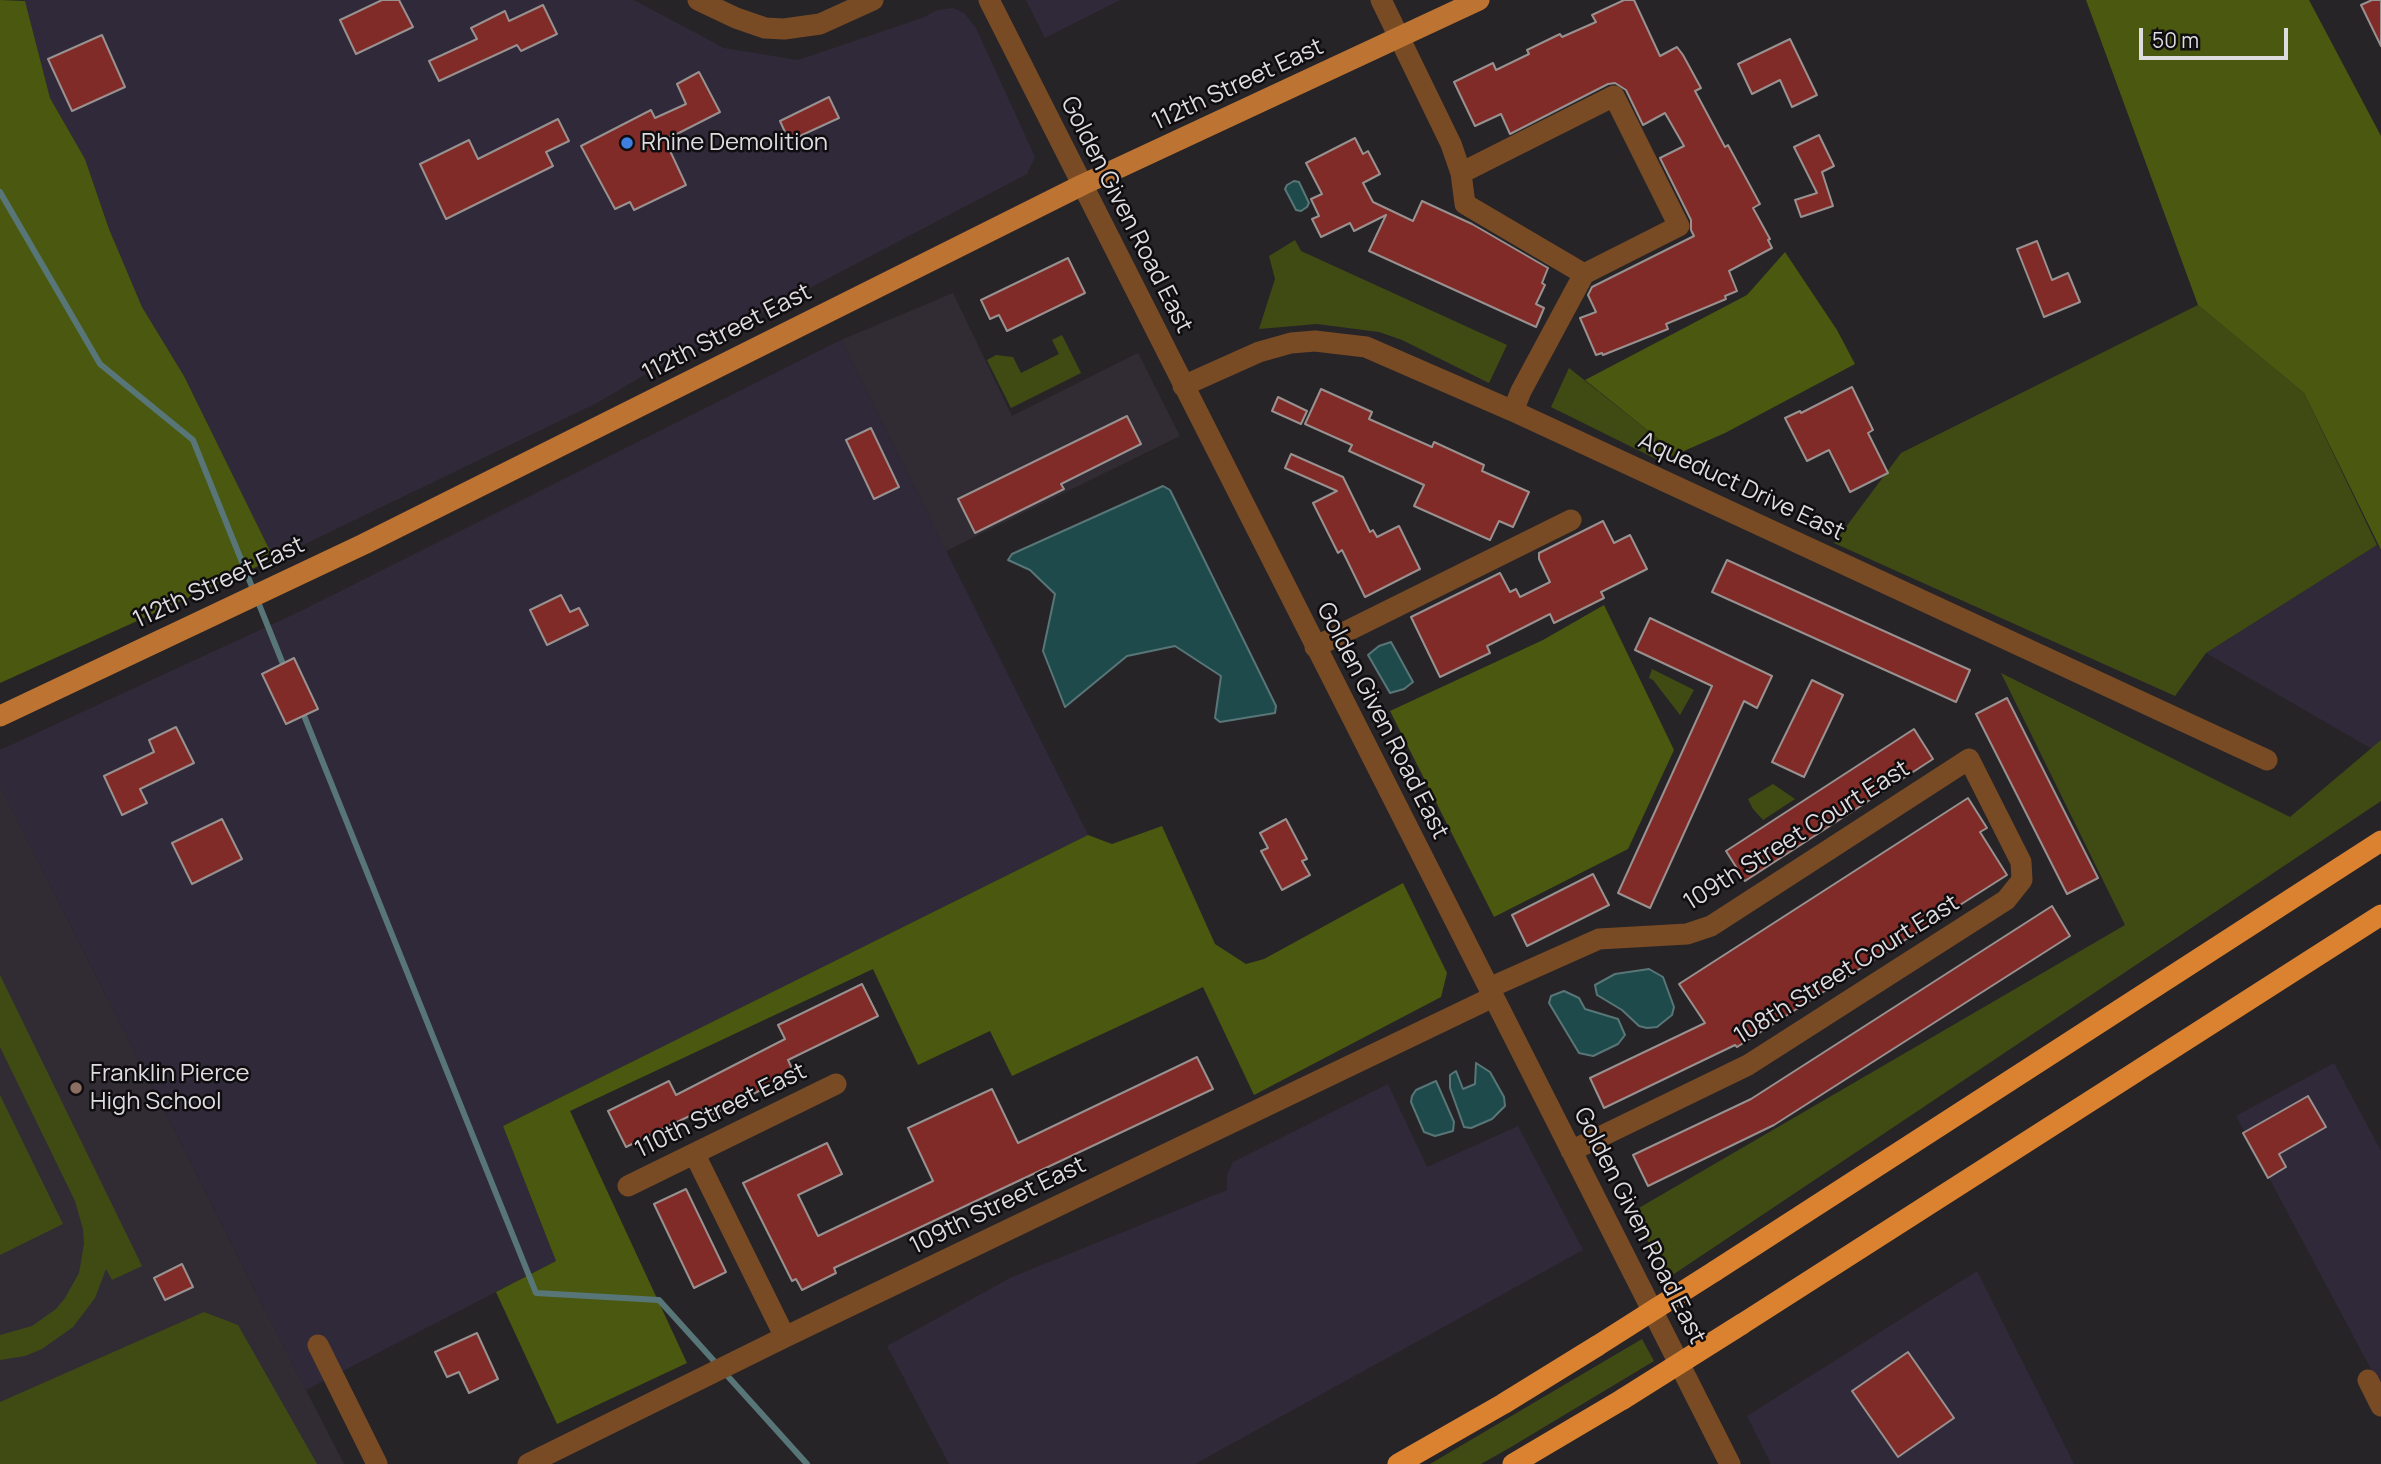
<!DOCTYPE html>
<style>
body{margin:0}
#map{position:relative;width:2381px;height:1464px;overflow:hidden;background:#272428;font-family:Manrope,sans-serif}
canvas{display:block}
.scale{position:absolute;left:2139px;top:28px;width:149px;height:32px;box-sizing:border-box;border:4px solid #dedcdf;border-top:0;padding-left:9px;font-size:21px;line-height:24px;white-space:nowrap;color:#dedcdf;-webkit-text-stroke:5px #0f0d0f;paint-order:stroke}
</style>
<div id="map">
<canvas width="2381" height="1464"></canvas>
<div class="scale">50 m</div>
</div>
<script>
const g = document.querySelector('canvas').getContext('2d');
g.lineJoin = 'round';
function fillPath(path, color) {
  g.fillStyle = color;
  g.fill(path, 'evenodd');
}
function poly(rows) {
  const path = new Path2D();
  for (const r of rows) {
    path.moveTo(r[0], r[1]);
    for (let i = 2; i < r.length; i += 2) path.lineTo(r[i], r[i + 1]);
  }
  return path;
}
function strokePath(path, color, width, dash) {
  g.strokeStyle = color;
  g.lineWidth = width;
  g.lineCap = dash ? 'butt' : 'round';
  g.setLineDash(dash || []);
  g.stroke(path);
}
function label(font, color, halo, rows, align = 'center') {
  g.font = font + ' Manrope,sans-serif';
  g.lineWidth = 5;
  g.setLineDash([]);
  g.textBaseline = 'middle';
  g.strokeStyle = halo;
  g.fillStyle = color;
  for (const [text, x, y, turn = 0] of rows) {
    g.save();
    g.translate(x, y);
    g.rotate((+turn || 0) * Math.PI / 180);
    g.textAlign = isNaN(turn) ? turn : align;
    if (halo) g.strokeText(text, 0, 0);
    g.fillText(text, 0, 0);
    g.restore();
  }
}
const built = poly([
 [953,293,1012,416,1138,353,1180,436,946,551,841,340],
 [0,786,306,1390,344,1464,0,1464]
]);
const industrial = poly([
 [24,0,634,0,724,48,798,60,922,18,937,10,953,8,964,13,976,28,1035,157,1027,174,646,374,597,403,274,559,184,376,142,307,109,229,85,159,50,98],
 [1026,0,1120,0,1045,38],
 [841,340,1088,835,503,1126,556,1261,306,1390,0,786,0,750,301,611],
 [2377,545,2381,550,2381,740,2372,749,2206,653],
 [2334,1063,2381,1151,2381,1388,2236,1116],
 [1388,1084,1427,1167,1518,1126,1583,1250,1195,1464,949,1464,887,1346,1012,1277,1227,1190,1227,1175,1233,1162],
 [1977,1271,2074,1464,1771,1464,1747,1416]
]);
const green = poly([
 [1295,240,1301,251,1507,345,1489,383,1402,340,1379,332,1317,324,1259,329,1275,279,1269,256],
 [2198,305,2304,393,2377,545,2206,653,2175,696,1834,543,1901,453],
 [1062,335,1081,373,1011,408,987,360,996,355,1013,357,1021,373,1059,354,1052,340],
 [1569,368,1677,454,1660,461,1551,407],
 [1652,669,1694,690,1680,715,1653,680,1649,678],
 [2001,673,2290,817,2381,740,2381,801,1668,1278,1632,1212,2125,925],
 [1773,784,1795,799,1763,820,1753,809,1748,799],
 [0,975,142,1266,112,1280,106,1269,95,1298,73,1327,42,1349,25,1356,0,1360,0,1335,32,1326,56,1309,65,1298,79,1273,84,1244,83,1229,75,1201,0,1047],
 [0,1095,63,1224,0,1255],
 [204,1312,238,1325,317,1464,0,1464,0,1402],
 [1642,1339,1654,1361,1511,1447,1481,1464,1430,1464]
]);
const forest = poly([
 [0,0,25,1,50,98,85,159,109,229,142,307,184,376,274,559,0,683],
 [2086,0,2309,0,2381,136,2381,550,2304,393,2198,305],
 [1785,252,1837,330,1855,364,1725,433,1677,454,1585,380,1747,295],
 [1604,605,1674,750,1628,849,1494,917,1390,711,1543,640],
 [1162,826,1215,944,1246,964,1264,959,1403,883,1447,973,1441,997,1254,1095,1203,987,1012,1076,990,1031,918,1065,873,969,570,1111,687,1363,557,1424,496,1292,556,1261,503,1126,1088,835,1112,844]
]);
const water = poly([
 [1294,181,1299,182,1309,203,1307,207,1301,211,1296,210,1285,189,1287,185,1294,181],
 [1163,486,1170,490,1276,706,1275,713,1220,722,1215,718,1221,676,1175,646,1127,656,1065,707,1043,651,1055,594,1030,570,1008,560,1012,554,1163,486],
 [1391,642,1413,682,1404,689,1390,693,1368,655,1379,646,1391,642],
 [1649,969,1663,977,1674,1007,1672,1015,1657,1027,1647,1028,1639,1026,1622,1010,1597,995,1595,985,1615,974,1649,969],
 [1564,991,1579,998,1585,1009,1618,1019,1625,1035,1618,1044,1593,1056,1579,1053,1549,1003,1551,996,1564,991],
 [1476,1063,1490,1072,1504,1097,1505,1106,1492,1119,1471,1128,1464,1127,1450,1088,1450,1075,1456,1071,1463,1089,1475,1084,1476,1063],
 [1436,1081,1454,1122,1453,1131,1435,1136,1424,1132,1411,1102,1412,1096,1416,1090,1436,1081]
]);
const stream = poly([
 [0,192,100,364,193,440,285,669],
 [301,708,536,1293,659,1300,807,1464]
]);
const building = poly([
 [382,0,399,0,413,27,356,54,340,20,382,0],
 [1624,0,1634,0,1660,56,1677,47,1683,55,1701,88,1695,91,1725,147,1728,145,1760,204,1753,208,1770,239,1768,240,1772,248,1729,271,1737,291,1725,296,1726,299,1666,324,1668,329,1603,355,1602,353,1596,355,1580,318,1596,312,1588,295,1592,287,1694,236,1691,230,1691,220,1660,158,1684,146,1665,113,1643,125,1626,90,1615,83,1608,84,1510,134,1501,114,1475,126,1454,82,1493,63,1496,70,1529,54,1527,50,1560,34,1562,37,1596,22,1592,15,1624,0],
 [2372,0,2381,0,2381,46,2361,5,2372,0],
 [543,5,557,34,521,51,517,45,439,81,429,61,477,39,471,28,505,11,509,21,543,5],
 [102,35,125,87,72,111,48,59,102,35],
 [1790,39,1817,95,1792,107,1780,80,1752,94,1738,64,1790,39],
 [699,72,720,112,665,140,686,185,634,210,630,202,615,209,581,146,651,110,655,118,686,104,677,84,699,72],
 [829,97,839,118,789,141,780,121,829,97],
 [558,119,569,141,546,152,553,166,446,219,420,164,469,140,478,159,558,119],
 [1819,135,1834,166,1822,172,1833,206,1801,217,1795,200,1817,193,1794,147,1819,135],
 [1355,138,1363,154,1368,151,1380,174,1363,183,1373,202,1413,221,1422,201,1472,224,1548,268,1542,283,1545,285,1536,304,1544,308,1536,327,1369,251,1386,215,1354,231,1350,223,1321,237,1312,219,1319,216,1311,199,1322,194,1306,163,1355,138],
 [2037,241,2052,280,2068,273,2080,302,2044,317,2017,249,2037,241],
 [1068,258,1085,293,1007,331,999,315,990,319,981,300,1068,258],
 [1852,387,1873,430,1868,433,1888,473,1850,492,1829,450,1807,461,1785,418,1800,411,1801,413,1852,387],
 [1321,389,1372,412,1369,419,1432,447,1434,442,1484,465,1482,471,1529,492,1513,527,1499,521,1490,540,1414,506,1424,485,1349,451,1352,445,1305,424,1321,389],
 [1278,397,1307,411,1301,424,1272,411,1278,397],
 [1127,416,1141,444,1061,484,1064,489,975,533,958,499,1127,416],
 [871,428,899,487,874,499,846,440,871,428],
 [1291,454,1343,477,1370,532,1373,530,1377,537,1399,526,1420,569,1365,597,1342,550,1338,553,1313,503,1337,491,1285,468,1291,454],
 [1603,521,1614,543,1630,535,1647,569,1601,592,1604,598,1554,623,1550,614,1487,646,1490,653,1440,677,1411,617,1500,573,1510,592,1516,589,1520,597,1550,582,1539,559,1539,553,1603,521],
 [1727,560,1970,670,1956,702,1712,592,1727,560],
 [561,595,570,612,579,608,588,625,547,645,530,610,561,595],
 [1650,618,1772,676,1757,708,1744,701,1650,908,1618,893,1712,686,1635,650,1650,618],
 [294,658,318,709,286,724,262,674,294,658],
 [1812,680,1843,695,1804,777,1772,762,1812,680],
 [2007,698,2098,878,2067,894,1976,714,2007,698],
 [176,727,194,763,140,789,147,803,122,815,104,776,154,752,149,740,176,727],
 [1914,729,1933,759,1745,881,1726,851,1914,729],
 [1968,798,1987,828,1980,832,2007,875,1737,1047,1735,1045,1604,1108,1590,1078,1705,1023,1679,984,1968,798],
 [222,819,242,859,192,884,172,843,222,819],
 [1286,819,1307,859,1302,861,1310,875,1282,890,1261,851,1268,848,1260,833,1286,819],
 [1593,874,1609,905,1527,946,1512,915,1593,874],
 [2052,906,2070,936,1774,1125,1648,1186,1633,1155,1751,1099,2052,906],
 [862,984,878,1016,788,1060,794,1073,712,1115,708,1107,626,1147,608,1111,669,1081,676,1095,785,1039,778,1025,862,984],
 [1197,1057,1213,1089,834,1268,836,1273,802,1290,796,1279,792,1281,743,1183,827,1143,842,1174,798,1195,818,1236,933,1181,908,1128,992,1089,1018,1143,1197,1057],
 [2308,1096,2326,1127,2279,1154,2286,1167,2268,1178,2243,1133,2308,1096],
 [686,1189,726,1272,694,1288,654,1204,686,1189],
 [182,1264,193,1287,165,1300,154,1278,182,1264],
 [477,1333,498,1379,469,1393,459,1372,447,1377,435,1352,477,1333],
 [1908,1352,1954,1418,1898,1457,1852,1391,1908,1352]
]);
const minor = poly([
 [698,0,736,18,765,28,784,29,820,24,873,0],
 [989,0,1730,1464],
 [1381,0,1451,144,1461,173,1465,204,1584,274],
 [1461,173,1614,96,1679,226,1584,274],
 [1183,386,1259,352,1291,343,1315,341,1366,347,1513,411,2267,760],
 [1513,411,1521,391,1584,274],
 [1315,647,1571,520],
 [1489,988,1599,939,1687,934,1711,926,1969,759,2021,862,2022,880,2006,900,1748,1065,1571,1151],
 [695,1155,785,1337],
 [628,1186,836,1084],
 [318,1345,377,1464],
 [2368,1380,2381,1406],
 [528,1464,785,1337,1493,997]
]);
const major = poly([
 [0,716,364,544,1082,185,1479,0]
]);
const highway = poly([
 [1715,1271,2381,841],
 [1742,1324,2381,915],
 [1398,1464,1503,1404,1597,1346],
 [1513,1464,1623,1399]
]);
const highwayBridge = poly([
 [1597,1346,1715,1271],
 [1623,1399,1742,1324]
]);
const markers = [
 [627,143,7,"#3f7fe0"],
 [76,1088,7,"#8d6e63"]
];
const streetNames = [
 ["112th Street East",1238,85,-25],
 ["Golden Given Road East",1126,215,63],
 ["112th Street East",727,333,-27],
 ["Aqueduct Drive East",1741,487,25],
 ["112th Street East",219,583,-25],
 ["Golden Given Road East",1382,721,63],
 ["109th Street Court East",1797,836,-32],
 ["108th Street Court East",1847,970,-32],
 ["110th Street East",721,1111,-26],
 ["109th Street East",998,1206,-26],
 ["Golden Given Road East",1639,1226,63]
];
const poiNames = [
 ["Rhine Demolition",641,143],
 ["Franklin Pierce",90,1074],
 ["High School",90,1102]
];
fillPath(built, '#312b34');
fillPath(industrial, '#2f2939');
fillPath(green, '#404b14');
fillPath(forest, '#4b580f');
fillPath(water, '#1f4a4b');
strokePath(water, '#587677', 2);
strokePath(stream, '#587677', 6);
fillPath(building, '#802b27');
strokePath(building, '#999190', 2);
strokePath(minor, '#784b25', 21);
strokePath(major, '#bd7433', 21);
strokePath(highway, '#db8231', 21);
strokePath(highwayBridge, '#db8231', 21);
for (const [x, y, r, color] of markers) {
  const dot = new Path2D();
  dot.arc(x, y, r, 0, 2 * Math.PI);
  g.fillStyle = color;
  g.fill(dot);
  strokePath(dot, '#0f0d0f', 2.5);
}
label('24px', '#dedcdf', '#0f0d0f', streetNames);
label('24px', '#dedcdf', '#0f0d0f', poiNames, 'left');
</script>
